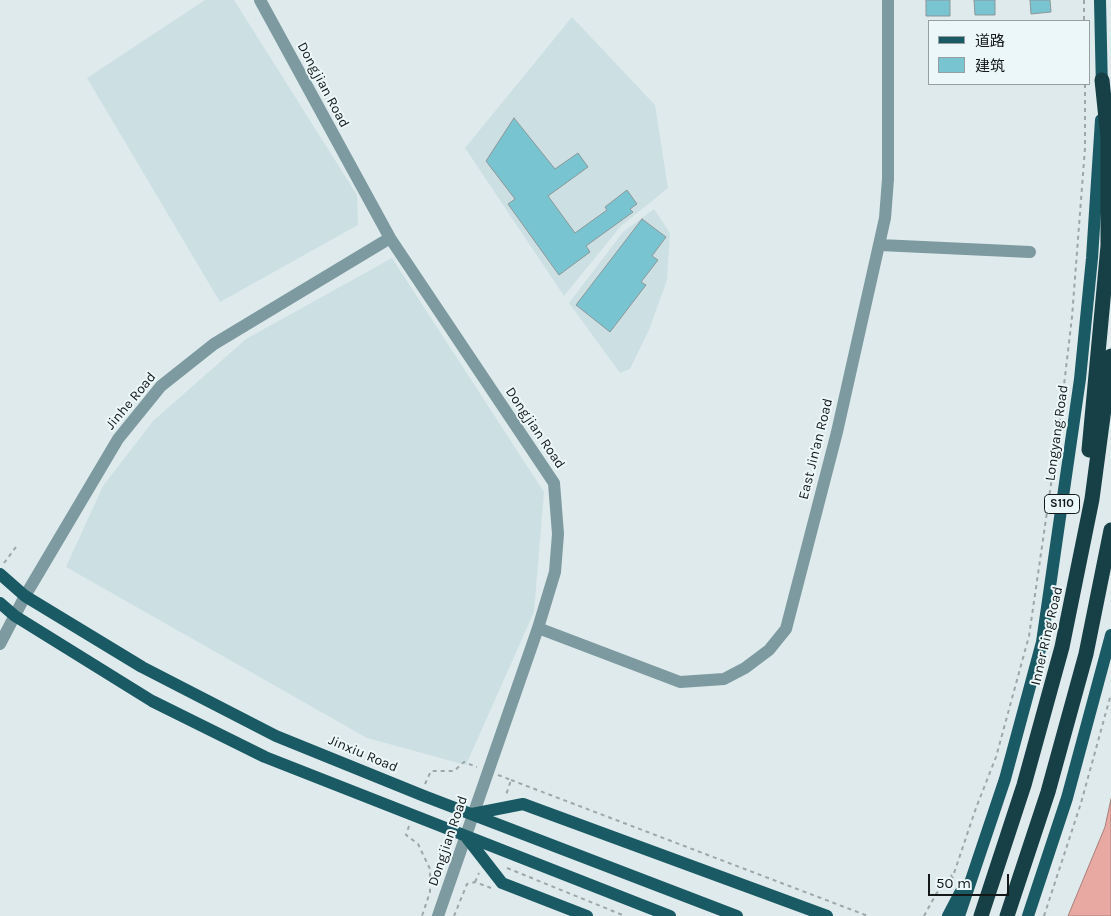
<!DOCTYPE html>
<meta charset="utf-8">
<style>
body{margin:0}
#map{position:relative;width:1111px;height:916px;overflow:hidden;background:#dfeaec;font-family:Karla,"Noto Sans SC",sans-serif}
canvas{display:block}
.legend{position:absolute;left:928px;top:20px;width:162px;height:65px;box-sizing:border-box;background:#ecf7f9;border:1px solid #969e9f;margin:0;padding:6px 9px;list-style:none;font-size:15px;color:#141818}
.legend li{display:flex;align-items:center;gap:10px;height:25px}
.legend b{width:25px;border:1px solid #969e9f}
.scale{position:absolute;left:928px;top:874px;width:81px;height:22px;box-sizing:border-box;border:2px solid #141818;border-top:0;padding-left:6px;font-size:15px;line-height:18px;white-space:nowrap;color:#141818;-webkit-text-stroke:4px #ecf7f9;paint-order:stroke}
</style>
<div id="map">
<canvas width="1111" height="916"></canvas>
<ul class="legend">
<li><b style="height:6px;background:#195a64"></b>道路</li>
<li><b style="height:14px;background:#79c4d1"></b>建筑</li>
</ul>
<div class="scale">50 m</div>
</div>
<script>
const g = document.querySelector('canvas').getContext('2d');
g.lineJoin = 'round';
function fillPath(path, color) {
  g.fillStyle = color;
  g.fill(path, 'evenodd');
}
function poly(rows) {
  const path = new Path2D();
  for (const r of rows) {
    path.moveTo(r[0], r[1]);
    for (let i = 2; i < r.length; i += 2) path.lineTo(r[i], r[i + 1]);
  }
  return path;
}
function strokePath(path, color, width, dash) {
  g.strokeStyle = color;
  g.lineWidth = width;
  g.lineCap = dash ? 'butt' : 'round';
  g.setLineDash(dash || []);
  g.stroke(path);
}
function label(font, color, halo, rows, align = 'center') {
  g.font = font + ' Karla,sans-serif';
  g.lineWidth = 4;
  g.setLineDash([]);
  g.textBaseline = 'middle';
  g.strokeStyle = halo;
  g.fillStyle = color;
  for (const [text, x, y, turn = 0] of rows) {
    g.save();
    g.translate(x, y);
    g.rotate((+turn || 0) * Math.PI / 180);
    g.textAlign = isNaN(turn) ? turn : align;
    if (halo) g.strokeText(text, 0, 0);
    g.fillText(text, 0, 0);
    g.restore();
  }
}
const built = poly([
 [205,0,234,0,357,195,358,225,220,302,87,78],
 [572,17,655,105,668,188,621,226,564,296,465,148],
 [654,209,670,233,667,280,649,330,630,369,620,373,569,303,623,232],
 [392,258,544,492,534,612,466,765,367,738,66,567,103,486,153,421,246,339]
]);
const water = poly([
 [1111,799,1111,916,1068,916,1105,827,1111,799]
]);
const building = poly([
 [926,0,950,0,950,16,926,16,926,0],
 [974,0,995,0,995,15,975,15,974,0],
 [1030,0,1050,0,1051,12,1031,14,1030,0],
 [514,118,555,169,578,153,588,167,548,196,575,233,607,210,605,207,627,190,637,204,630,209,633,212,586,246,590,252,559,275,508,204,515,199,486,161,514,118],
 [642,219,666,237,652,256,658,260,641,282,646,285,610,332,576,305,642,219]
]);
const path = poly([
 [1084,0,1084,21],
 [4,563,16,547],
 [498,775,511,780,506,795],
 [511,780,868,916],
 [425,784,431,771,454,771,464,762,477,767],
 [409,826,406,835,418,844,430,869,430,892,422,916],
 [507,868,625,916],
 [475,882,479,873],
 [949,888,976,808,996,757,1029,636,1058,436,1072,317,1085,148,1085,84],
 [454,916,467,884,475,882,491,888],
 [924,916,936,894,952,875],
 [1044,916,1081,803,1111,694]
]);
const minor = poly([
 [260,0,390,238,554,483,558,534,555,572,538,628,438,916],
 [880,245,1030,252],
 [538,628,680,682,724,679,745,668,769,650,786,629,837,432,885,218,888,179,888,0],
 [0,644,25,596,118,439,161,386,214,344,390,238]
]);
const major = poly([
 [1100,0,1102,90],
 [0,574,25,596,142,667,276,736,424,796,737,916],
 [0,603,15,616,152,701,265,757,670,916],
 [472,814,523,804,827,916],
 [467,838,502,883,587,916],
 [948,916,960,893],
 [959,916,1005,779,1042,642,1080,379,1092,258,1101,120],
 [1028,916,1067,798,1111,635]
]);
const highway = poly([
 [1089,450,1108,246,1108,138,1102,80],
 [981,916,1024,785,1062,647,1092,499,1111,356],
 [1007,916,1048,792,1086,654,1111,530]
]);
const shields = [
 [1062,504,35]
];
const shieldNames = [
 ["S110",1062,504]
];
const streetNames = [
 ["Dongjian Road",323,85,62],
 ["Jinhe Road",131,401,-50],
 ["Dongjian Road",535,428,56],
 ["Longyang Road",1057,433,-82],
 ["East Jin'an Road",816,449,-76],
 ["Inner Ring Road",1047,636,-77],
 ["Jinxiu Road",363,754,23],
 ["Dongjian Road",448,841,-71]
];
fillPath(built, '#cce0e4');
fillPath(water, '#e9a9a3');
strokePath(water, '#a97e79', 1);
fillPath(building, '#79c4d1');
strokePath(building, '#8d9799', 1);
strokePath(path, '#9ea7a8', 2, [4, 4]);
strokePath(minor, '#7c9a9f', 12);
strokePath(major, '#195a64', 12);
strokePath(highway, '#173f46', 15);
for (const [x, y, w] of shields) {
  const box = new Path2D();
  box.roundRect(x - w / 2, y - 9.5, w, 19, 4);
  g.fillStyle = '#ecf7f9';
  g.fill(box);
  strokePath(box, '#141818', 1);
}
label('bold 12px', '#141818', null, shieldNames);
label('14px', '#141818', '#ecf7f9', streetNames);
</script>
